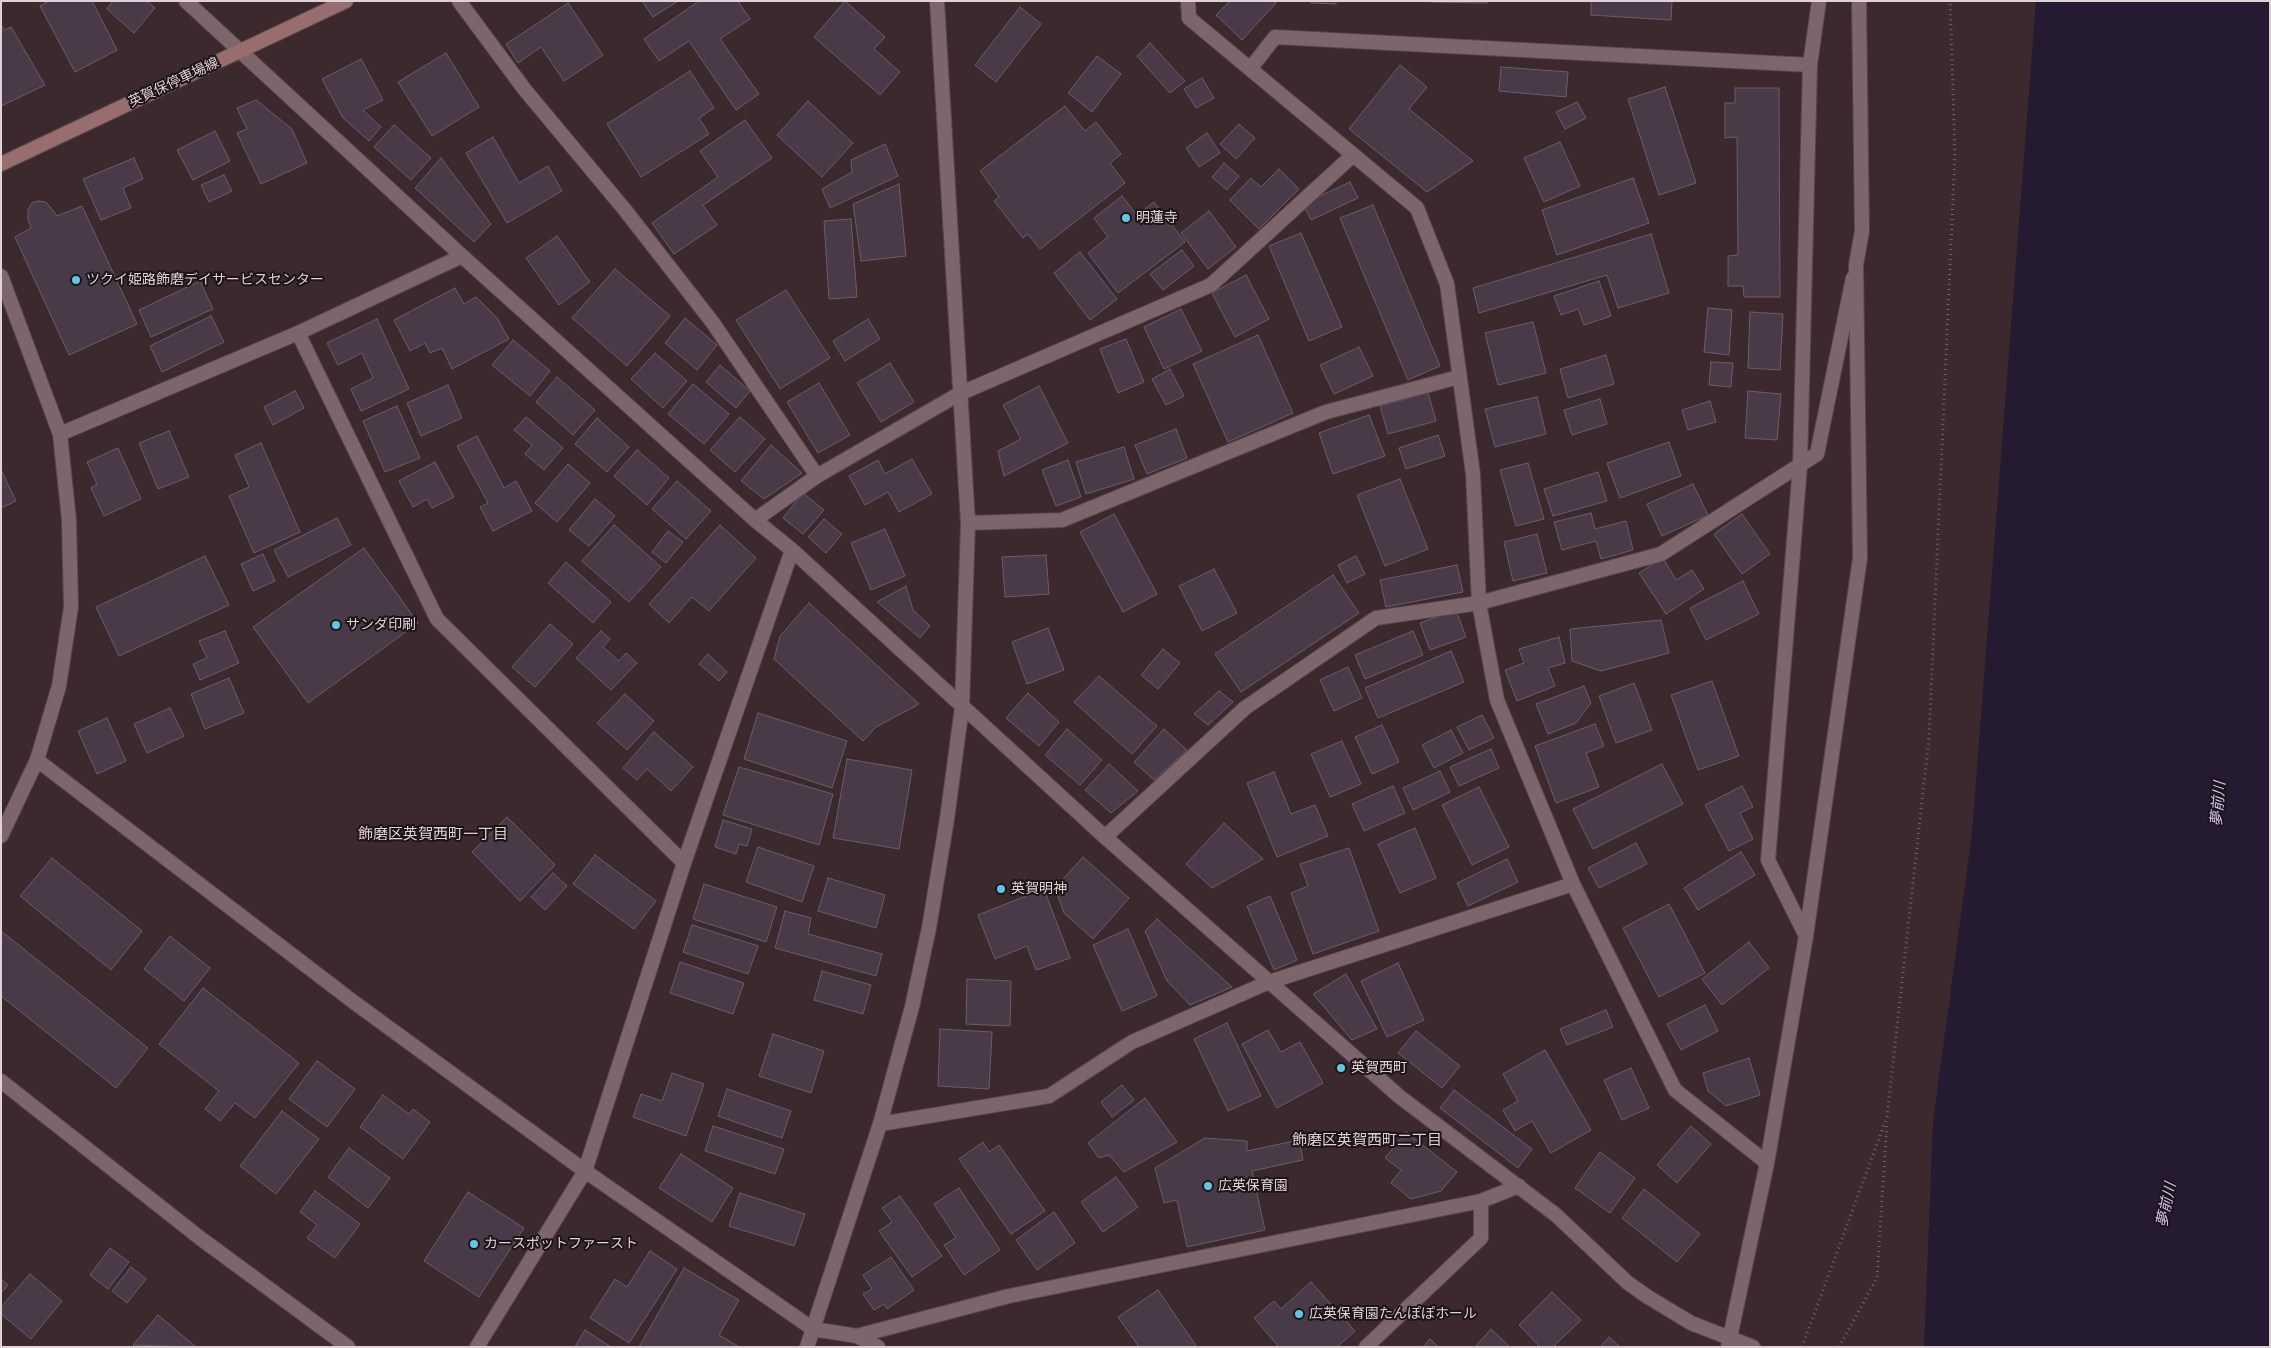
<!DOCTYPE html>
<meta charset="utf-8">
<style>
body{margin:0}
#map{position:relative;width:2271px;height:1348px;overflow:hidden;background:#3b292e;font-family:"Times New Roman",serif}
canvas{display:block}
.frame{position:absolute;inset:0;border:2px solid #ded2d5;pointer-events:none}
</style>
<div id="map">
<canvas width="2271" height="1348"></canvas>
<div class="frame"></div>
</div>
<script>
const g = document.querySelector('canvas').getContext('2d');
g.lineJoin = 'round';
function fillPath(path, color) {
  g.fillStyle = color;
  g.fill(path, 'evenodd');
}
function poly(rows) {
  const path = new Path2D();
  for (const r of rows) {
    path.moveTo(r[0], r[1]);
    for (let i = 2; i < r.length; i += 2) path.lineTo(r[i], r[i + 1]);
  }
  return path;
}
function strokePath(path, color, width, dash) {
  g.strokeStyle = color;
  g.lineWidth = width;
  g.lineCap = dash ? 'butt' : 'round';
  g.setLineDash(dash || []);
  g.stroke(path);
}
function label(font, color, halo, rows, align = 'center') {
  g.font = font + ' "Times New Roman","Noto Sans JP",serif';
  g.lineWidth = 4;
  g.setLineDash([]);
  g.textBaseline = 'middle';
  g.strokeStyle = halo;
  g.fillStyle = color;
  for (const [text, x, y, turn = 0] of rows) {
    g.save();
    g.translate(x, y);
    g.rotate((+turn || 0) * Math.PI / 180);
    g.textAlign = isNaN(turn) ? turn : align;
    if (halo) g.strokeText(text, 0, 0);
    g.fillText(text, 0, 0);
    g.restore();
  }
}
const water = poly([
 [2036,1,2270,1,2270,1347,1924,1347,1933,1122,1972,833]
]);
const building = poly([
 [48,1,92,1,117,50,75,72,40,6,48,1],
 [113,1,147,1,155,8,134,33,107,9,113,1],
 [642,1,678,1,653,17,642,1],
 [699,1,738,1,750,19,720,39,759,94,736,110,689,41,659,61,644,39,699,1],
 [845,1,885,37,874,49,900,72,880,95,814,37,845,1],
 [1230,1,1274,1,1276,3,1242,40,1216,15,1230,1],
 [1311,1,1336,1,1336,4,1311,3,1311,1],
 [1431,1,1487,1,1487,3,1431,2,1431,1],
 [1591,1,1672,1,1671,20,1591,15,1591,1],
 [568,3,603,55,564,81,541,47,518,63,506,44,568,3],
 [1020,7,1041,24,996,82,975,65,1020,7],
 [1,25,5,30,11,27,45,85,1,106,1,25],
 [1150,43,1185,81,1170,93,1137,56,1150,43],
 [446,53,479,107,432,136,398,82,446,53],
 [1097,56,1121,74,1092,112,1068,93,1097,56],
 [361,59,383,100,363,110,381,127,369,141,343,118,322,79,361,59],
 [1400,65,1427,87,1409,109,1473,161,1427,192,1349,129,1400,65],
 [1501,67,1568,72,1566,97,1499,91,1501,67],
 [690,71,714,108,699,118,709,134,641,177,607,124,690,71],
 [1202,78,1214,98,1196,108,1184,89,1202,78],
 [1665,87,1696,183,1659,195,1628,99,1665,87],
 [1735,88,1779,88,1780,297,1744,297,1743,286,1728,286,1728,256,1738,255,1737,137,1725,138,1725,103,1735,103,1735,88],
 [256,100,292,129,307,163,261,184,237,133,247,129,237,108,256,100],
 [808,101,853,143,822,177,777,135,808,101],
 [1577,102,1586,118,1565,129,1556,112,1577,102],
 [1065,106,1085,131,1096,122,1121,154,1110,163,1125,183,1040,249,1028,234,1023,238,994,201,999,197,980,171,1065,106],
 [745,120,772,158,703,205,717,225,674,254,652,223,718,177,700,151,745,120],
 [1239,124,1255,138,1236,159,1220,144,1239,124],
 [394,125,431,158,411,180,374,147,394,125],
 [215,131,230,161,193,180,177,150,215,131],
 [1207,133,1220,153,1199,167,1186,148,1207,133],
 [493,137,519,183,548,166,562,191,507,223,466,153,493,137],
 [1560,142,1580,186,1544,202,1524,158,1560,142],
 [885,144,898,176,830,208,822,189,852,172,851,160,885,144],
 [134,158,143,179,123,188,131,208,101,220,83,179,134,158],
 [441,158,491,224,474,242,415,188,441,158],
 [1224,163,1239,176,1227,190,1212,177,1224,163],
 [1279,169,1299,189,1259,229,1230,200,1251,178,1261,187,1279,169],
 [224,175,232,191,209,202,201,185,224,175],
 [1633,178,1649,223,1557,255,1542,210,1633,178],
 [1350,182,1358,198,1311,220,1303,204,1350,182],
 [899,184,906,256,861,261,853,204,899,184],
 [1122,196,1137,215,1154,202,1185,242,1118,293,1088,253,1108,237,1094,218,1122,196],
 [38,201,46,202,57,216,82,206,137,324,69,355,15,237,31,228,28,219,28,210,32,203,38,201],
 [1373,205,1440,366,1408,380,1340,218,1373,205],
 [1209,211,1236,247,1208,269,1181,233,1209,211],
 [851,219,857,297,829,299,824,221,851,219],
 [1301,233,1342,327,1309,341,1269,246,1301,233],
 [1651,234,1669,293,1618,308,1607,275,1479,313,1473,288,1651,234],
 [557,236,590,282,559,305,526,258,557,236],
 [1182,250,1194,266,1163,290,1150,274,1182,250],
 [1080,252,1117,299,1090,320,1054,273,1080,252],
 [615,269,670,316,627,366,572,318,615,269],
 [1246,275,1269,319,1235,337,1212,293,1246,275],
 [200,281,213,309,151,337,139,310,200,281],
 [1599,281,1611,316,1584,325,1578,309,1561,315,1554,296,1599,281],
 [455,288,464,304,476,297,497,318,509,339,452,369,442,348,430,353,425,343,410,351,394,320,455,288],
 [786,290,830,358,780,389,736,320,786,290],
 [1708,308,1732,310,1729,355,1704,352,1708,308],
 [1181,309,1202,351,1164,369,1144,327,1181,309],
 [1750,312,1783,314,1780,370,1748,368,1750,312],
 [211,316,224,342,162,372,150,346,211,316],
 [685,318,717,345,697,370,665,343,685,318],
 [377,319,409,389,361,411,351,389,373,378,362,353,338,365,327,343,377,319],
 [868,319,880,339,845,361,833,341,868,319],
 [1533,322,1546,373,1498,385,1485,333,1533,322],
 [1258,335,1293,413,1228,442,1193,364,1258,335],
 [1126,339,1144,382,1118,393,1100,349,1126,339],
 [513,340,550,371,530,396,492,365,513,340],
 [1359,347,1373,376,1334,394,1320,365,1359,347],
 [655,353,687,381,663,408,631,379,655,353],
 [1606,355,1614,384,1568,398,1560,369,1606,355],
 [1711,362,1733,363,1731,387,1709,385,1711,362],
 [890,363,914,402,881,422,857,383,890,363],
 [720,365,750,391,736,408,706,382,720,365],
 [1170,369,1184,396,1166,405,1152,379,1170,369],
 [557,377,595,410,573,435,536,402,557,377],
 [819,383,850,435,818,453,787,402,819,383],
 [693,384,729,414,704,444,668,414,693,384],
 [448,385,462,418,421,436,407,403,448,385],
 [1039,386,1068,443,1004,476,998,451,1021,439,1003,405,1039,386],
 [295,391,304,408,273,425,264,407,295,391],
 [1748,391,1781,394,1777,440,1745,438,1748,391],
 [1428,393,1436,421,1388,434,1380,406,1428,393],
 [1537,397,1546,434,1495,447,1485,409,1537,397],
 [1600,399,1607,424,1572,435,1564,410,1600,399],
 [1710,401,1716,422,1688,430,1682,410,1710,401],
 [397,406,420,458,385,472,363,421,397,406],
 [1369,415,1385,456,1333,474,1319,433,1369,415],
 [526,417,563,448,544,470,525,454,532,445,514,430,526,417],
 [740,417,765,439,735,472,710,450,740,417],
 [597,418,629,447,607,472,575,444,597,418],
 [1176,429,1187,458,1147,474,1135,445,1176,429],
 [169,431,189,477,158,489,139,443,169,431],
 [1438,435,1445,456,1406,469,1399,448,1438,435],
 [477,436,504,488,516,481,532,511,493,531,480,507,488,503,457,446,477,436],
 [1669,442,1681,476,1620,498,1607,463,1669,442],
 [261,443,300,532,254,553,229,496,249,487,235,455,261,443],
 [771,445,802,473,764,499,741,481,771,445],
 [1124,447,1134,479,1086,494,1076,462,1124,447],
 [118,448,141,499,104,516,91,488,97,484,87,462,118,448],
 [637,450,669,478,647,505,614,476,637,450],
 [912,459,932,494,899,512,888,492,865,505,849,476,878,460,885,474,912,459],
 [1068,460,1081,497,1056,506,1042,470,1068,460],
 [435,462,454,497,432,508,427,499,413,507,399,481,435,462],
 [1528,463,1544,519,1516,526,1500,470,1528,463],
 [568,464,590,483,557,522,535,503,568,464],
 [1,470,16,501,1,508,1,470],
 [1598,472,1607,501,1553,516,1544,489,1598,472],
 [1400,479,1428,549,1385,566,1357,495,1400,479],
 [677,481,711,511,686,539,652,509,677,481],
 [1693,484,1708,515,1662,536,1647,504,1693,484],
 [803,493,824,510,803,534,783,518,803,493],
 [595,499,615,516,589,546,569,530,595,499],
 [1591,513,1595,529,1626,521,1633,550,1601,559,1596,541,1562,550,1554,522,1591,513],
 [1114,514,1157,594,1123,612,1080,532,1114,514],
 [1742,514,1770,554,1742,574,1714,534,1742,514],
 [337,518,351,545,288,577,274,550,337,518],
 [824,519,842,534,826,553,808,537,824,519],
 [614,525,661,567,629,602,582,561,614,525],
 [720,525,756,558,709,611,692,597,669,623,649,604,720,525],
 [885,529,905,576,871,590,851,543,885,529],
 [668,531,683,542,666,563,652,552,668,531],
 [1537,534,1547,573,1513,581,1504,542,1537,534],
 [364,548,418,623,308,703,253,627,364,548],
 [263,554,275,581,253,591,241,564,263,554],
 [1046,555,1049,594,1005,597,1002,557,1046,555],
 [205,556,229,605,119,656,96,607,205,556],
 [1356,556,1365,574,1347,583,1338,565,1356,556],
 [1663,558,1676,580,1692,570,1704,589,1666,614,1639,573,1663,558],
 [566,562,611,602,593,623,548,583,566,562],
 [1457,565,1463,592,1386,607,1380,580,1457,565],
 [1214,569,1237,613,1202,631,1179,586,1214,569],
 [1333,575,1359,613,1241,692,1215,654,1333,575],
 [1743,581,1759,614,1706,640,1690,608,1743,581],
 [906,586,913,610,930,626,920,638,877,602,906,586],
 [809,603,919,704,876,727,863,741,774,659,780,636,809,603],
 [1456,610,1466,637,1430,650,1420,623,1456,610],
 [1661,620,1669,653,1601,671,1572,661,1570,629,1661,620],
 [550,624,573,644,535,687,512,667,550,624],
 [1048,628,1064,670,1027,684,1012,642,1048,628],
 [225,631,239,663,200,680,193,664,207,658,199,641,225,631],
 [601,631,610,639,603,647,619,661,626,653,637,663,611,690,576,658,601,631],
 [1413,631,1423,655,1365,679,1355,655,1413,631],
 [1559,637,1565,663,1548,668,1555,686,1517,701,1505,670,1524,663,1519,649,1559,637],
 [1163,649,1180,663,1158,689,1141,675,1163,649],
 [1451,651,1464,682,1378,718,1365,688,1451,651],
 [708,654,727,672,719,681,699,664,708,654],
 [1348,667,1362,698,1334,711,1320,680,1348,667],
 [1099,676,1157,726,1132,754,1074,702,1099,676],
 [229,678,244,713,205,729,191,694,229,678],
 [1712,681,1739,756,1698,770,1671,695,1712,681],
 [1634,683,1652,730,1616,743,1599,696,1634,683],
 [1584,686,1591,703,1576,723,1548,734,1536,704,1584,686],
 [1219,691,1233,702,1208,725,1194,714,1219,691],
 [1028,693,1059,722,1039,746,1006,718,1028,693],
 [625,694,654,721,627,750,597,723,625,694],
 [170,708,184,736,147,753,134,724,170,708],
 [758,713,847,741,832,788,744,759,758,713],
 [1482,715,1494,738,1469,750,1457,727,1482,715],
 [107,718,126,761,97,774,78,731,107,718],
 [1595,724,1604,746,1586,753,1599,787,1556,803,1535,746,1595,724],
 [1382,725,1399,762,1372,774,1355,737,1382,725],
 [1067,729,1102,760,1080,785,1045,755,1067,729],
 [1164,729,1187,750,1154,780,1134,762,1164,729],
 [1451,730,1463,753,1434,768,1422,745,1451,730],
 [654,732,693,767,671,791,647,769,637,780,623,768,654,732],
 [1342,741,1361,784,1330,797,1311,754,1342,741],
 [1491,749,1499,768,1459,786,1450,767,1491,749],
 [847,759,912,770,899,849,833,838,847,759],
 [1109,764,1138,791,1111,813,1085,790,1109,764],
 [1662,764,1683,804,1593,849,1573,809,1662,764],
 [739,767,833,794,819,845,723,815,739,767],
 [1440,771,1450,792,1413,810,1403,788,1440,771],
 [1274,772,1291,814,1315,805,1328,836,1277,857,1247,783,1274,772],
 [1393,786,1405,813,1364,831,1352,804,1393,786],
 [1742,786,1753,807,1740,813,1753,839,1729,851,1705,805,1742,786],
 [1479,787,1509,847,1472,865,1442,805,1479,787],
 [507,817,555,865,520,901,472,852,507,817],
 [723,820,752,829,747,846,739,844,736,854,715,847,723,820],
 [1224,823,1263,859,1212,888,1186,864,1224,823],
 [1415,828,1436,878,1400,893,1378,844,1415,828],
 [1636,843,1647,864,1599,888,1588,868,1636,843],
 [758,847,814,866,802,902,746,882,758,847],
 [1349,848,1379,931,1313,954,1291,893,1308,886,1300,864,1349,848],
 [1741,852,1755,875,1698,910,1684,888,1741,852],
 [595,855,656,901,634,929,573,884,595,855],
 [1083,857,1129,898,1093,939,1064,913,1055,888,1083,857],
 [52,858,142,931,111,970,20,896,52,858],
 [1507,859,1518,882,1468,906,1457,883,1507,859],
 [553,873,567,886,545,910,531,897,553,873],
 [828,878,885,895,876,928,818,911,828,878],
 [704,884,777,907,766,942,693,919,704,884],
 [1044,889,1070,958,1036,970,1027,946,995,959,978,915,1044,889],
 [1270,896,1297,960,1274,970,1247,906,1270,896],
 [1669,904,1705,973,1659,997,1623,928,1669,904],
 [785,911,811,918,808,934,882,954,876,976,775,948,785,911],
 [1157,919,1232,987,1190,1005,1167,981,1145,931,1157,919],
 [692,925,758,946,748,974,683,952,692,925],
 [1128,929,1157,996,1122,1011,1093,945,1128,929],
 [1,931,148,1048,116,1088,1,996,1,931],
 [170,936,210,968,184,1001,144,969,170,936],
 [1749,942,1769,968,1722,1005,1702,979,1749,942],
 [680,962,744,983,733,1014,670,993,680,962],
 [1398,963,1424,1020,1387,1037,1361,981,1398,963],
 [822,971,871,985,863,1014,814,1000,822,971],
 [1346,974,1377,1029,1352,1040,1313,994,1346,974],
 [967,979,1011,981,1010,1026,966,1024,967,979],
 [203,988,299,1063,255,1118,235,1103,220,1121,205,1109,219,1091,159,1044,203,988],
 [1705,1005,1718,1031,1681,1050,1667,1024,1705,1005],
 [1606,1010,1613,1027,1567,1045,1560,1029,1606,1010],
 [1227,1023,1261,1096,1228,1111,1194,1039,1227,1023],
 [940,1029,992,1032,989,1089,938,1086,940,1029],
 [1268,1030,1281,1052,1300,1042,1323,1083,1277,1108,1242,1044,1268,1030],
 [1416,1031,1460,1066,1442,1088,1398,1053,1416,1031],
 [773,1034,824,1051,811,1093,759,1076,773,1034],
 [1545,1050,1591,1130,1551,1153,1532,1121,1515,1131,1503,1110,1518,1101,1503,1074,1545,1050],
 [1749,1058,1760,1095,1726,1106,1708,1091,1703,1073,1749,1058],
 [317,1061,355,1089,327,1127,289,1099,317,1061],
 [1631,1068,1649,1108,1622,1120,1604,1080,1631,1068],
 [672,1073,704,1084,686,1136,633,1117,641,1094,662,1101,672,1073],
 [1122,1085,1134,1100,1112,1117,1101,1102,1122,1085],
 [727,1089,791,1111,782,1138,718,1116,727,1089],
 [1454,1090,1532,1149,1518,1168,1440,1108,1454,1090],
 [383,1095,409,1114,413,1109,430,1122,403,1159,360,1127,383,1095],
 [1145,1098,1177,1142,1124,1172,1109,1155,1099,1158,1088,1143,1145,1098],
 [282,1111,319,1139,276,1194,240,1166,282,1111],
 [713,1126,784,1149,775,1174,705,1151,713,1126],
 [1691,1126,1711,1144,1677,1183,1657,1165,1691,1126],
 [1406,1132,1457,1172,1441,1191,1411,1199,1391,1183,1401,1170,1385,1158,1406,1132],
 [1205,1138,1247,1141,1247,1151,1299,1140,1303,1160,1252,1171,1265,1230,1187,1247,1177,1200,1164,1203,1155,1168,1205,1138],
 [983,1142,989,1152,999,1145,1045,1211,1011,1234,959,1159,983,1142],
 [349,1148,390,1178,368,1208,328,1177,349,1148],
 [1600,1152,1635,1178,1610,1213,1575,1188,1600,1152],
 [681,1154,733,1188,712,1222,659,1188,681,1154],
 [1116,1177,1138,1207,1103,1232,1081,1202,1116,1177],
 [959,1188,1000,1250,964,1275,944,1245,956,1238,934,1204,959,1188],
 [1644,1189,1700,1234,1677,1262,1622,1218,1644,1189],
 [315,1191,360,1224,335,1258,307,1238,317,1225,300,1212,315,1191],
 [468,1192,524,1228,479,1297,424,1261,468,1192],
 [740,1193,805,1214,794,1246,729,1226,740,1193],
 [900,1196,942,1256,912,1277,879,1231,892,1222,882,1208,900,1196],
 [1054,1212,1075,1243,1037,1270,1016,1240,1054,1212],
 [110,1248,129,1262,108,1289,90,1275,110,1248],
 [650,1251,677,1269,629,1343,590,1318,615,1279,627,1287,650,1251],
 [891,1257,914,1290,887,1309,884,1304,874,1310,863,1294,872,1289,863,1275,891,1257],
 [131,1267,146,1279,127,1303,112,1291,131,1267],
 [684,1268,739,1300,719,1335,739,1347,639,1347,684,1268],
 [30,1274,62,1301,31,1339,1,1314,1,1307,30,1274],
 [1,1279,8,1285,1,1293,1,1279],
 [1311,1282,1355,1331,1337,1347,1279,1347,1254,1318,1274,1301,1281,1309,1311,1282],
 [1158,1290,1197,1347,1139,1347,1118,1317,1158,1290],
 [1552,1292,1581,1320,1553,1347,1540,1347,1519,1325,1552,1292],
 [158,1315,196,1347,133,1345,158,1315],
 [1491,1329,1510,1347,1475,1347,1491,1329],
 [585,1330,611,1347,575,1347,585,1330],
 [1609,1337,1620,1347,1600,1347,1609,1337],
 [1430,1339,1438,1347,1423,1347,1430,1339]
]);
const path = poly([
 [1802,1347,1887,1117,1929,738,1955,154,1950,1],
 [1839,1347,1877,1278,1887,1122]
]);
const service = poly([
 [459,1,525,90,625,210,713,323,817,476]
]);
const minor = poly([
 [186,1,462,256,755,520,792,550,1105,837,1400,1097,1556,1215,1628,1283,1648,1297,1691,1323,1753,1347],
 [1188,1,1189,18,1417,208,1447,284,1473,474,1479,603,1497,700,1573,884,1675,1090,1767,1163],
 [1250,69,1275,37,1810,65],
 [1,276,60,434,69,520,71,607,59,686,37,760,1,836],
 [298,333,437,619,684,863],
 [60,434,298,333,462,256],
 [755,520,817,476,959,394,1211,285,1352,156],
 [968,523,1062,520,1326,412,1459,377],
 [37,760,355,1003,585,1171,813,1329,857,1336,878,1347],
 [1105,837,1245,708,1376,618,1479,603,1661,554,1817,454,1853,278],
 [1806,936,1768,860,1800,466,1810,65,1819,1],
 [880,1124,1049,1096,1132,1042,1269,982,1573,884],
 [857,1336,1009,1296,1481,1201,1519,1186],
 [477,1347,585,1171,684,863,792,550],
 [807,1347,880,1124,912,1007,929,928,947,819,962,707,968,523,937,1],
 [1366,1347,1481,1238,1481,1201]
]);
const tertiary = poly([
 [1,1081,200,1238,348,1347],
 [1728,1347,1767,1163,1806,936,1860,558,1856,265,1862,231,1859,1]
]);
const secondary = poly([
 [1,164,346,1]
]);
const markers = [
 [1126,218,5,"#5cc7e7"],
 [76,280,5,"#5cc7e7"],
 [336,625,5,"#5cc7e7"],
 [1001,889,5,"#5cc7e7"],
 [1341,1068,5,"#5cc7e7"],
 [1208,1186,5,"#5cc7e7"],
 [474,1244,5,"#5cc7e7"],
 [1299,1314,5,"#5cc7e7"]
];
const streetNames = [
 ["英賀保停車場線",174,83,-25]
];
const poiNames = [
 ["明蓮寺",1136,218],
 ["ツクイ姫路飾磨デイサービスセンター",86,280],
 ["サンダ印刷",346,625],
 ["英賀明神",1011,889],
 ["英賀西町",1351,1068],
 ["広英保育園",1218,1186],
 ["カースポットファースト",484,1244],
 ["広英保育園たんぽぽホール",1309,1314]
];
const waterNames = [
 ["夢前川",2219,804,-85],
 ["夢前川",2167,1205,-78]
];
const neighbourhoodNames = [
 ["飾磨区英賀西町一丁目",433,835],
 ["飾磨区英賀西町二丁目",1367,1141]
];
fillPath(water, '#241b30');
fillPath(building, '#483a46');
strokePath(building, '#6c5c69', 1);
strokePath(service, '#57474b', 16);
strokePath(minor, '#57474b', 16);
strokePath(tertiary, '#57474b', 16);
strokePath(secondary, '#57474b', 16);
strokePath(path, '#726267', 3, [1, 4]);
strokePath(service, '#7c666c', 14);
strokePath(minor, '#7c666c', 14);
strokePath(tertiary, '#7c666c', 14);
strokePath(secondary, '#976d6e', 14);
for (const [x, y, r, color] of markers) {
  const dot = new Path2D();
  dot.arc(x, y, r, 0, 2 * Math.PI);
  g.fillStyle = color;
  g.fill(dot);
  strokePath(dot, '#1d1417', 2);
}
label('14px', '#ded2d5', '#1d1417', streetNames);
label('14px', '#ded2d5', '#1d1417', poiNames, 'left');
label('italic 15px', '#d5c0f1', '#1d1417', waterNames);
label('15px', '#ded2d5', '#1d1417', neighbourhoodNames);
</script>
